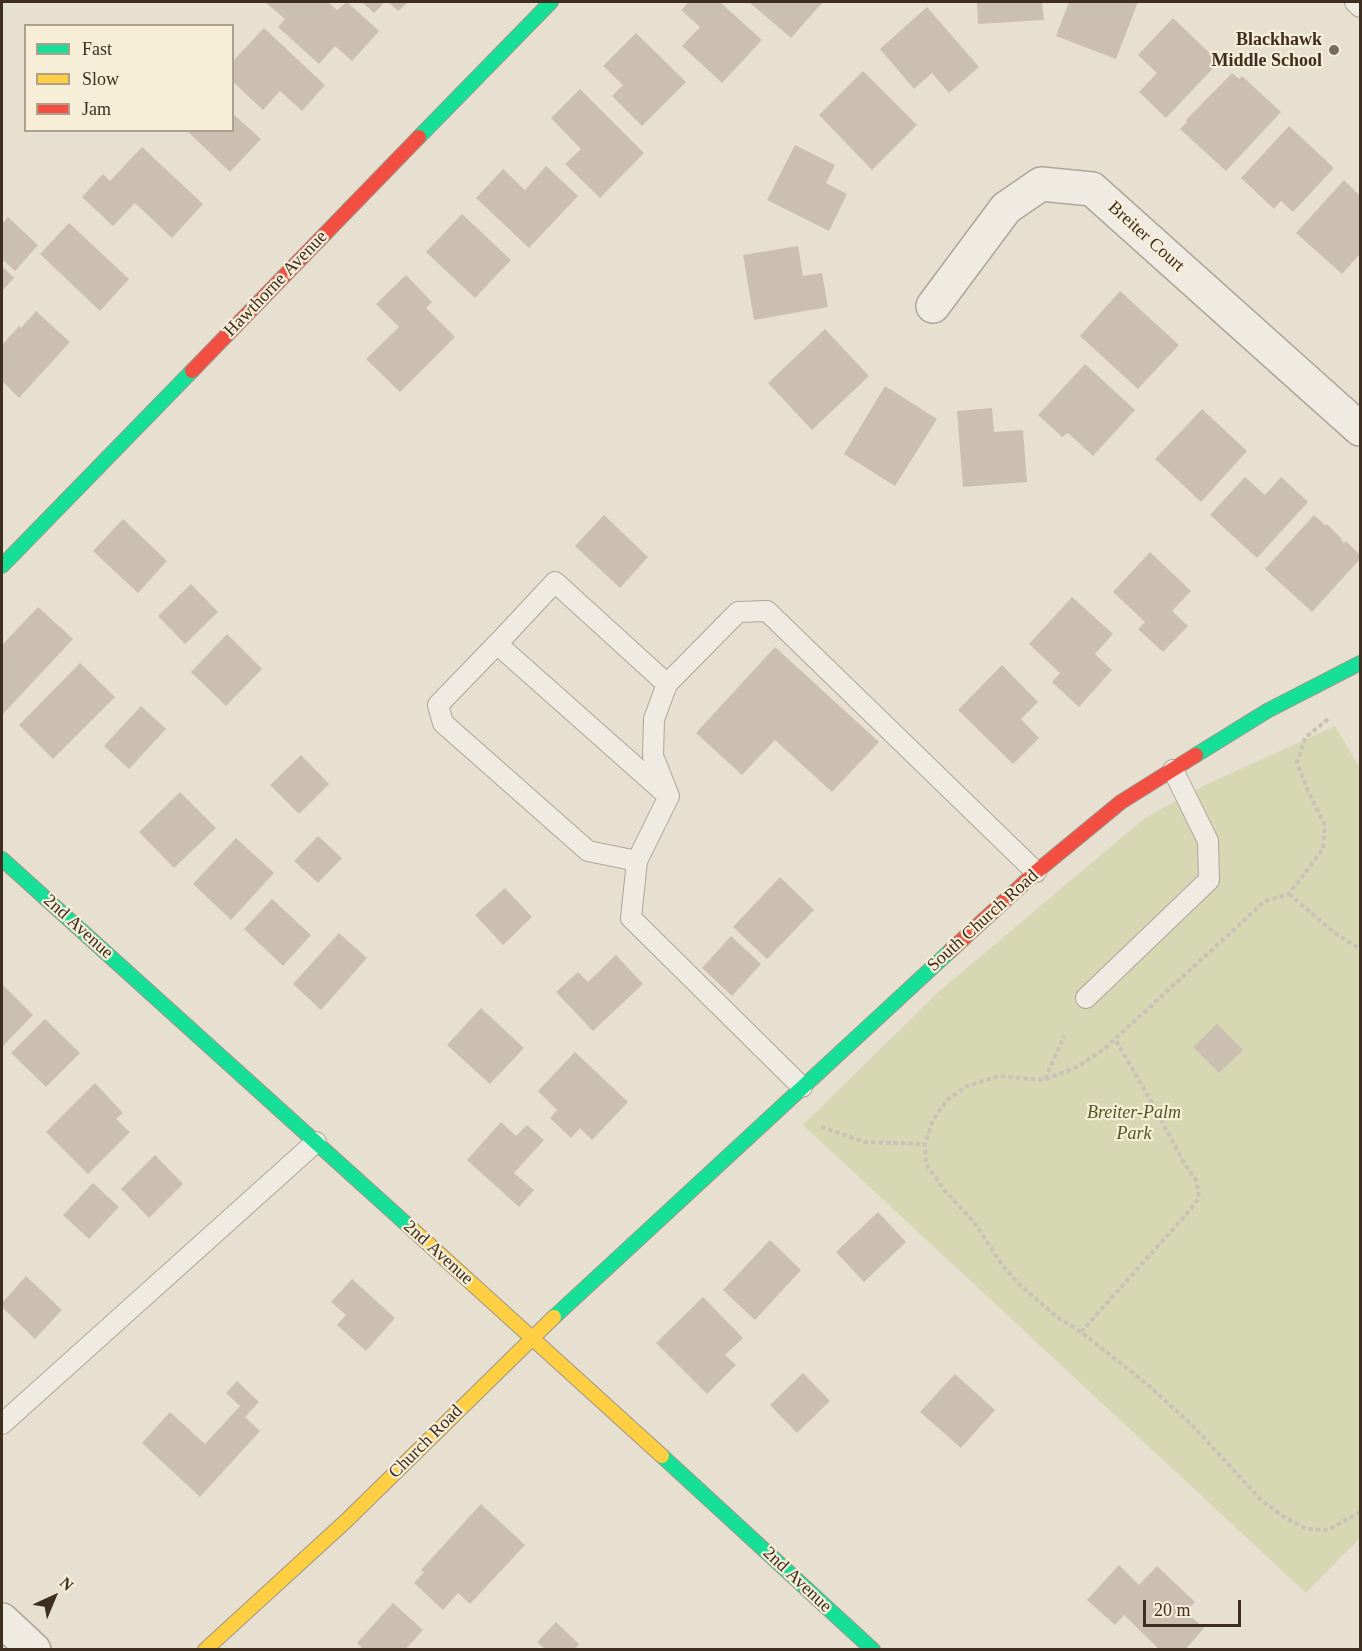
<!DOCTYPE html>
<style>
body{margin:0}
#map{position:relative;width:1362px;height:1651px;overflow:hidden;background:#e7e0d1;font-family:Georgia,serif}
canvas{display:block}
.frame{position:absolute;inset:0;border:3px solid #3d2e20;pointer-events:none}
.legend{position:absolute;left:24px;top:24px;width:210px;height:108px;box-sizing:border-box;background:#f7eed8;border:2px solid #ada18e;margin:0;padding:8px 10px;list-style:none;font-size:18px;color:#3d2e20}
.legend li{display:flex;align-items:center;gap:12px;height:30px}
.legend b{width:30px;border:2px solid #ada18e}
.north{position:absolute;left:24px;top:1567px;width:60px;height:60px;-webkit-text-stroke:4px #f7eed8;paint-order:stroke;rotate:44deg;font-size:16px;font-weight:700;line-height:24px;text-align:center;color:#3d2e20}
.north::after{content:'';display:block;margin:auto;width:21px;height:27px;background:#3d2e20;clip-path:polygon(50% 0,100% 100%,50% 72%,0 100%)}
.scale{position:absolute;left:1143px;top:1600px;width:98px;height:27px;box-sizing:border-box;border:3px solid #3d2e20;border-top:0;padding-left:8px;font-size:18px;line-height:21px;white-space:nowrap;color:#3d2e20;-webkit-text-stroke:4px #f7eed8;paint-order:stroke}
</style>
<div id="map">
<canvas width="1362" height="1651"></canvas>
<div class="frame"></div>
<ul class="legend">
<li><b style="height:8px;background:#16e098"></b>Fast</li>
<li><b style="height:8px;background:#ffcf43"></b>Slow</li>
<li><b style="height:8px;background:#f24e42"></b>Jam</li>
</ul>
<div class="north">N</div>
<div class="scale">20 m</div>
</div>
<script>
const g = document.querySelector('canvas').getContext('2d');
g.lineJoin = 'round';
function fillPath(path, color) {
  g.fillStyle = color;
  g.fill(path, 'evenodd');
}
function poly(rows) {
  const path = new Path2D();
  for (const r of rows) {
    path.moveTo(r[0], r[1]);
    for (let i = 2; i < r.length; i += 2) path.lineTo(r[i], r[i + 1]);
  }
  return path;
}
function strokePath(path, color, width, dash) {
  g.strokeStyle = color;
  g.lineWidth = width;
  g.lineCap = dash ? 'butt' : 'round';
  g.setLineDash(dash || []);
  g.stroke(path);
}
function label(font, color, halo, rows, align = 'center') {
  g.font = font + ' Georgia,serif';
  g.lineWidth = 4.5;
  g.setLineDash([]);
  g.textBaseline = 'middle';
  g.strokeStyle = halo;
  g.fillStyle = color;
  for (const [text, x, y, turn = 0] of rows) {
    g.save();
    g.translate(x, y);
    g.rotate((+turn || 0) * Math.PI / 180);
    g.textAlign = isNaN(turn) ? turn : align;
    if (halo) g.strokeText(text, 0, 0);
    g.fillText(text, 0, 0);
    g.restore();
  }
}
const green = poly([
 [1335,726,1360,768,1360,1538,1306,1593,803,1125,936,994,1145,818,1203,786]
]);
const building = poly([
 [265,2,328,2,337,10,347,2,379,31,352,61,335,46,319,64,278,27,285,19],
 [362,2,385,2,374,13],
 [388,2,408,2,398,11],
 [689,2,720,2,762,40,722,83,682,46,700,27,681,10],
 [749,2,823,2,791,38],
 [977,2,1042,2,1044,20,978,24],
 [1069,2,1138,2,1116,59,1056,36],
 [927,7,979,67,949,93,932,73,914,89,880,49],
 [1173,18,1219,62,1166,118,1139,92,1157,73,1138,55],
 [264,28,325,85,302,111,280,91,263,110,232,81,232,62],
 [636,33,686,82,642,126,612,96,623,85,603,66],
 [863,71,917,125,872,170,819,115],
 [1232,73,1239,79,1242,76,1281,112,1226,171,1180,129,1187,122,1186,120],
 [580,89,644,153,600,198,565,164,581,149,551,118],
 [232,113,261,139,230,172,186,130,232,130],
 [1289,126,1334,168,1293,212,1281,201,1274,209,1241,178],
 [795,145,835,165,826,183,847,194,829,231,767,200],
 [142,147,203,204,172,238,135,203,113,226,82,197,103,174,110,181],
 [546,166,578,196,529,248,476,198,503,169,525,190],
 [1344,180,1360,196,1360,254,1342,274,1296,233],
 [462,214,511,260,475,298,426,252],
 [8,217,38,245,15,271,2,259,2,224],
 [69,223,129,279,100,311,40,254],
 [798,246,803,276,822,273,828,307,754,320,743,255],
 [2,266,14,278,2,291],
 [406,275,432,302,426,308,455,337,400,392,366,359,399,327,376,304],
 [1120,291,1179,345,1138,389,1080,336],
 [36,311,70,342,19,398,2,381,2,345,19,326,21,328],
 [825,329,869,376,812,430,768,383],
 [1085,364,1135,410,1093,456,1068,433,1062,437,1038,415],
 [885,386,937,419,895,486,844,454],
 [992,408,994,432,1023,430,1027,482,963,487,957,411],
 [1202,409,1247,451,1201,502,1155,459],
 [1245,477,1265,495,1281,477,1308,502,1257,558,1210,515],
 [604,515,648,557,620,588,575,546],
 [1314,515,1326,526,1327,524,1342,539,1341,540,1344,543,1346,541,1360,555,1360,559,1312,612,1265,569],
 [123,519,167,561,138,593,93,551],
 [1150,552,1191,591,1172,611,1188,626,1163,652,1138,629,1145,622,1113,592],
 [191,584,218,612,185,644,158,616],
 [1072,597,1113,634,1095,654,1112,670,1079,707,1052,682,1060,673,1029,644],
 [38,607,73,639,3,714,2,712,2,645],
 [227,634,262,669,226,706,191,672],
 [775,647,879,742,832,792,775,740,742,775,696,733],
 [80,663,115,697,53,759,19,725],
 [1002,665,1038,702,1021,719,1039,738,1013,764,958,710],
 [141,706,166,729,129,769,104,746],
 [301,755,329,784,299,814,270,785],
 [180,792,216,828,174,868,139,832],
 [318,836,342,858,318,883,294,861],
 [236,838,274,873,231,920,193,884],
 [780,877,814,910,767,959,733,927],
 [505,888,532,917,503,945,475,915],
 [272,899,311,935,283,966,244,929],
 [339,933,367,958,321,1010,293,984],
 [731,936,761,964,732,996,702,968],
 [616,955,643,984,593,1031,556,992,578,972,588,982],
 [2,984,33,1015,2,1047],
 [481,1008,524,1048,490,1084,447,1045],
 [45,1019,80,1053,46,1087,11,1053],
 [1217,1024,1243,1050,1219,1073,1193,1047],
 [575,1052,628,1102,592,1140,580,1128,571,1138,550,1118,557,1110,538,1091],
 [95,1083,123,1113,116,1119,130,1132,88,1174,46,1132],
 [501,1122,516,1136,527,1125,544,1140,514,1173,534,1190,519,1207,467,1160],
 [155,1155,183,1184,149,1218,121,1189],
 [93,1183,119,1207,89,1239,63,1215],
 [878,1212,906,1242,864,1282,836,1252],
 [770,1240,801,1270,755,1320,723,1290],
 [26,1276,62,1310,35,1339,2,1307,2,1303],
 [352,1279,395,1318,366,1351,337,1325,346,1315,331,1302],
 [703,1297,743,1338,725,1355,736,1365,707,1394,656,1343],
 [803,1373,830,1401,797,1433,770,1405],
 [955,1374,995,1410,961,1448,920,1412],
 [237,1381,259,1402,245,1417,260,1431,200,1497,142,1443,170,1412,205,1444,240,1406,226,1393],
 [481,1504,525,1545,470,1604,458,1593,443,1610,414,1583,424,1572,421,1570],
 [1119,1565,1139,1585,1157,1566,1195,1602,1186,1612,1204,1628,1185,1650,1160,1650,1124,1615,1115,1625,1087,1600],
 [393,1603,423,1630,405,1650,364,1650,357,1643],
 [556,1622,579,1644,574,1650,546,1650,537,1642]
]);
const path = poly([
 [1328,719,1305,738,1297,763,1308,791,1325,826,1323,849,1289,894,1265,901,1103,1050,1077,1067,1044,1080,999,1076,967,1086,947,1100,933,1120,925,1144,926,1164,945,1191,974,1222,1002,1265,1021,1286,1057,1317,1081,1332,1147,1384,1193,1426,1262,1501,1286,1518,1307,1529,1328,1530,1360,1512],
 [1289,894,1335,933,1360,949],
 [1045,1079,1064,1036],
 [821,1127,865,1142,925,1144],
 [1081,1332,1191,1209,1199,1197,1196,1180,1184,1163,1150,1099,1115,1039]
]);
const lane = poly([
 [1355,2,1360,7],
 [497,644,555,582,667,684],
 [637,861,588,851,443,723,438,705,497,644,665,793],
 [1086,998,1209,880,1208,841,1173,770],
 [802,1087,631,918,637,861,669,796,653,756,654,719,667,684,738,612,767,611,1036,872],
 [2,1424,316,1142]
]);
const street = poly([
 [933,306,1006,208,1041,184,1092,189,1360,429],
 [2,1620,34,1650]
]);
const fast = poly([
 [419,137,551,2],
 [2,566,192,371],
 [1196,755,1267,711,1360,663],
 [2,859,413,1230],
 [554,1317,950,951],
 [662,1456,873,1650]
]);
const slow = poly([
 [413,1230,662,1456],
 [205,1650,346,1521,554,1317]
]);
const jam = poly([
 [192,371,419,137],
 [950,951,1036,872,1121,802,1196,755]
]);
const markers = [
 [1334,50,6,"#786c5e"]
];
const poiNames = [
 ["Blackhawk",1322,40],
 ["Middle School",1322,61]
];
const streetNames = [
 ["Breiter Court",1146,237,42],
 ["Hawthorne Avenue",276,284,-46],
 ["South Church Road",983,921,-42],
 ["2nd Avenue",78,927,42],
 ["2nd Avenue",438,1253,42],
 ["Church Road",426,1442,-45],
 ["2nd Avenue",797,1580,43]
];
const parkNames = [
 ["Breiter-Palm",1134,1113],
 ["Park",1134,1134]
];
fillPath(green, '#d6d7b3');
fillPath(building, '#cbbfb2');
strokePath(lane, '#ada599', 22);
strokePath(street, '#ada599', 36);
strokePath(fast, '#9c958a', 16);
strokePath(slow, '#9c958a', 16);
strokePath(jam, '#9c958a', 16);
strokePath(path, '#c8c2b9', 4, [4.5, 3]);
strokePath(lane, '#efebe3', 20);
strokePath(street, '#efebe3', 33);
strokePath(fast, '#16e098', 14);
strokePath(slow, '#ffcf43', 14);
strokePath(jam, '#f24e42', 14);
for (const [x, y, r, color] of markers) {
  const dot = new Path2D();
  dot.arc(x, y, r, 0, 2 * Math.PI);
  g.fillStyle = color;
  g.fill(dot);
  strokePath(dot, '#f7eed8', 2);
}
label('bold 18px', '#3d2e20', '#f7eed8', poiNames, 'right');
label('18px', '#3d2e20', '#f7eed8', streetNames);
label('italic 18px', '#4d5a26', '#f7eed8', parkNames);
</script>
